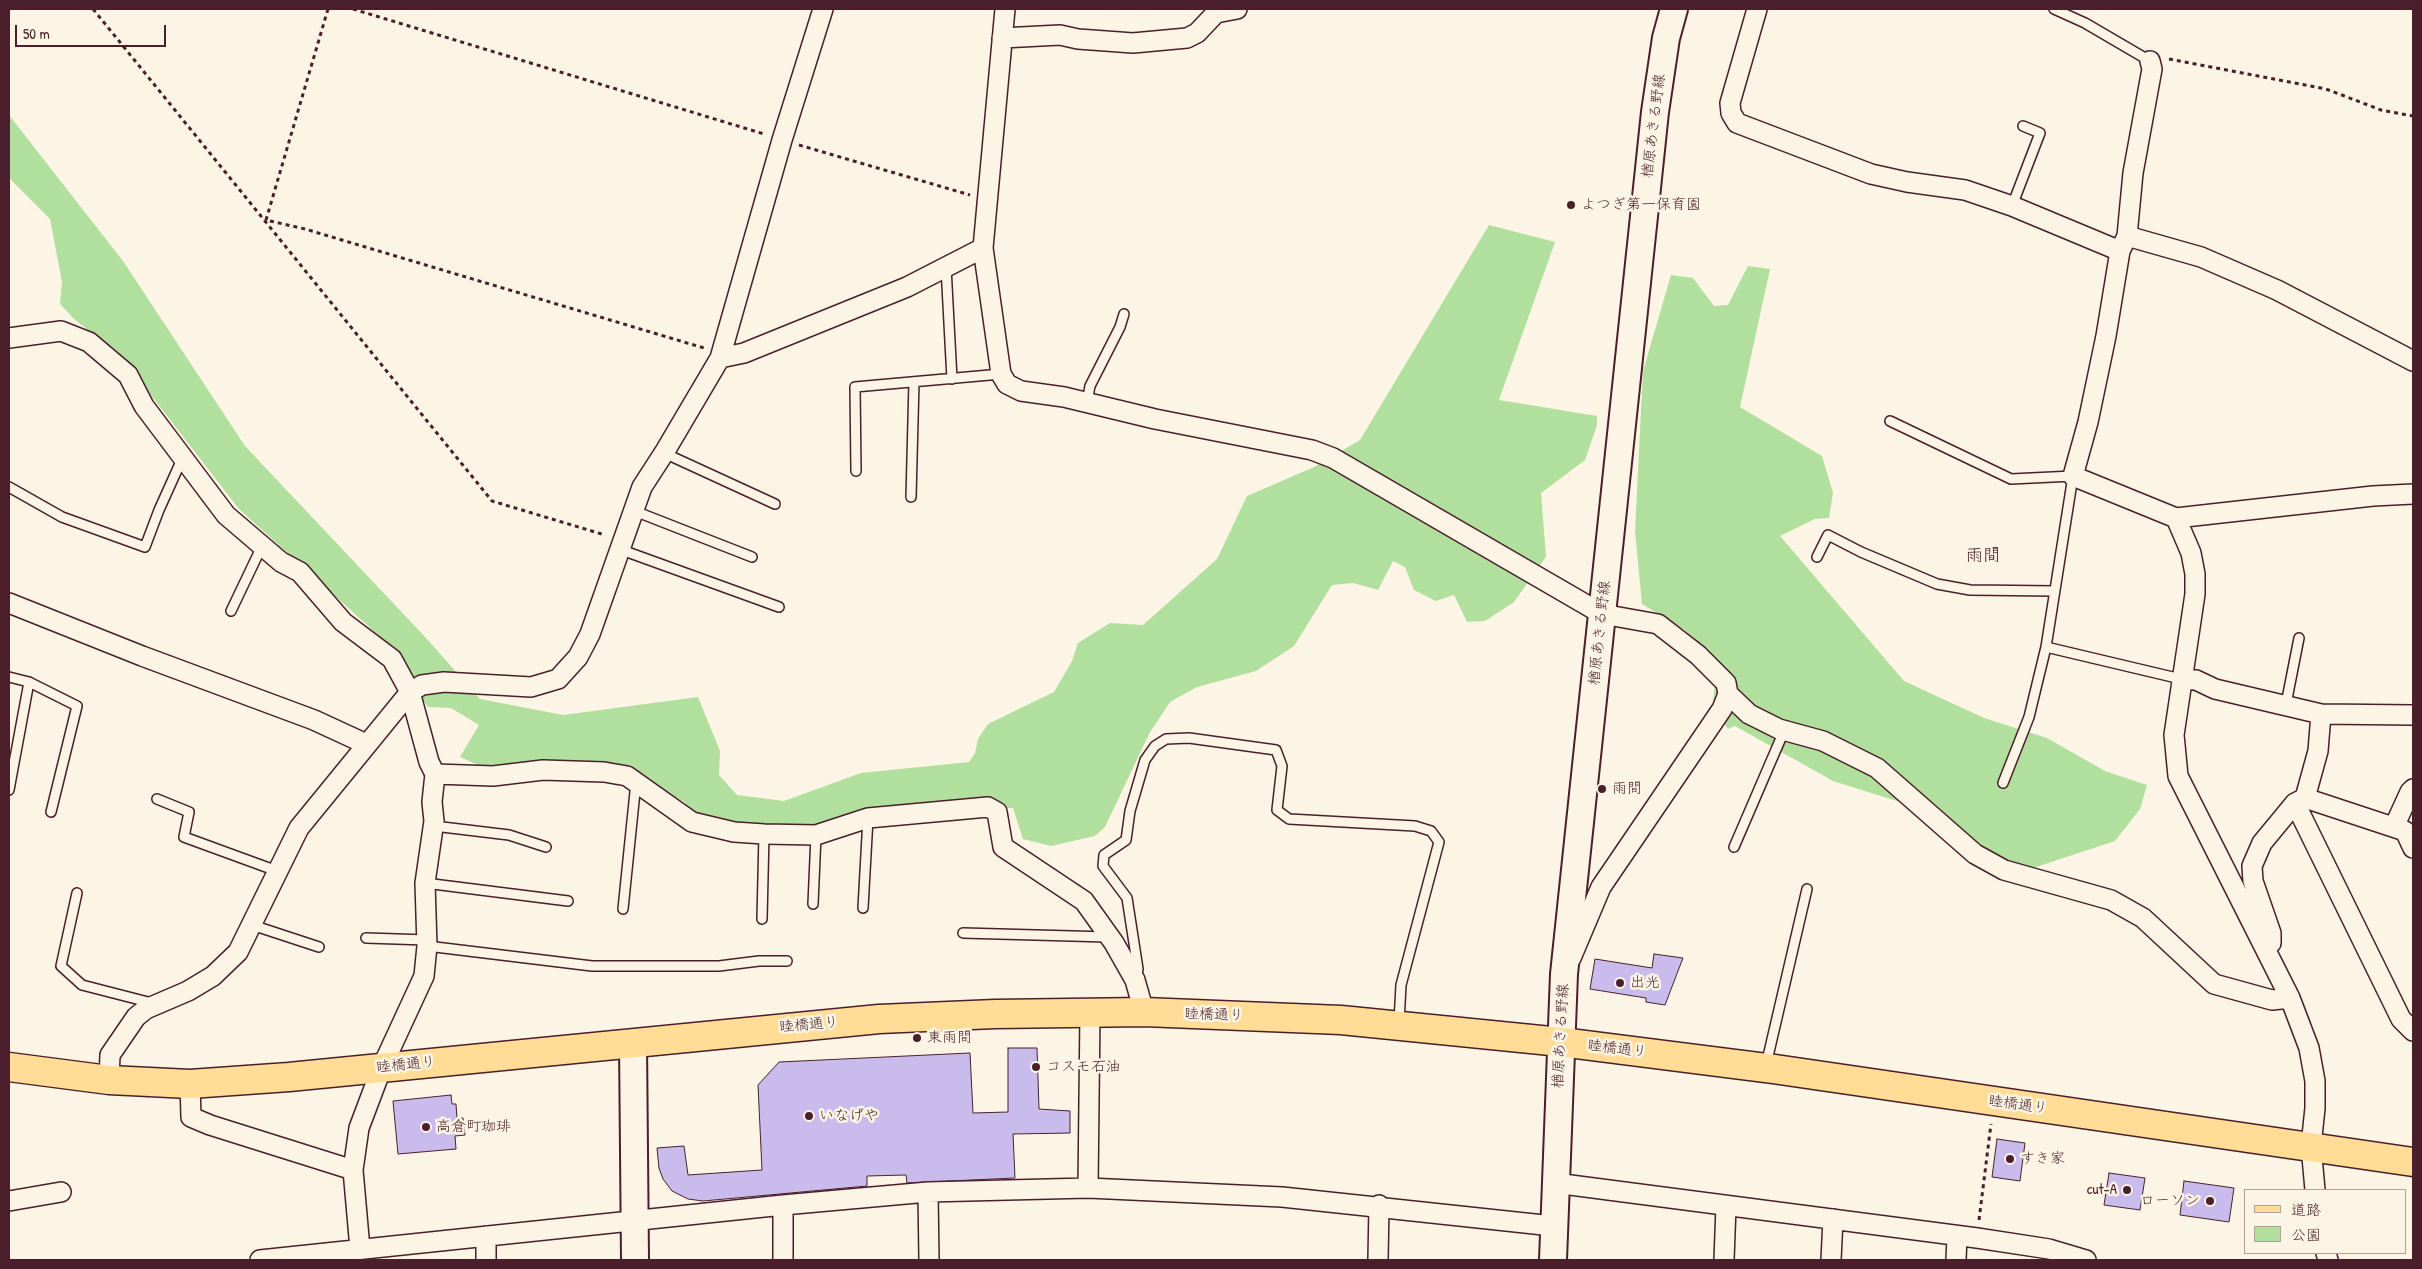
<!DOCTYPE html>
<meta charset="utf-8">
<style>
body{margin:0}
#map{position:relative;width:2422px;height:1269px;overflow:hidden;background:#fcf5e5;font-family:"Patrick Hand","Klee One",sans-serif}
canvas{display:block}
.frame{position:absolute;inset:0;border:10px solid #4a1f2b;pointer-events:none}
.legend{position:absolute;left:2244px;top:1189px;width:162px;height:65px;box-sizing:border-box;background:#fcf5e5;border:1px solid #b59f9b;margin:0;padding:6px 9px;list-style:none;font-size:15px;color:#4a1f2b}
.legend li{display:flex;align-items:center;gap:10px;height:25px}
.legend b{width:25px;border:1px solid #b59f9b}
.scale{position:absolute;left:15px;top:25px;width:151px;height:22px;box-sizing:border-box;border:2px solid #4a1f2b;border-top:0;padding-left:6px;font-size:15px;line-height:18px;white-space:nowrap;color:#4a1f2b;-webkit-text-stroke:4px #fcf5e5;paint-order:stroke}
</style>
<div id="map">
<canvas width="2422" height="1269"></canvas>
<div class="frame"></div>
<ul class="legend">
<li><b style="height:6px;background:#ffdd96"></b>道路</li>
<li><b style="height:14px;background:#b1df9e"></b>公園</li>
</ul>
<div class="scale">50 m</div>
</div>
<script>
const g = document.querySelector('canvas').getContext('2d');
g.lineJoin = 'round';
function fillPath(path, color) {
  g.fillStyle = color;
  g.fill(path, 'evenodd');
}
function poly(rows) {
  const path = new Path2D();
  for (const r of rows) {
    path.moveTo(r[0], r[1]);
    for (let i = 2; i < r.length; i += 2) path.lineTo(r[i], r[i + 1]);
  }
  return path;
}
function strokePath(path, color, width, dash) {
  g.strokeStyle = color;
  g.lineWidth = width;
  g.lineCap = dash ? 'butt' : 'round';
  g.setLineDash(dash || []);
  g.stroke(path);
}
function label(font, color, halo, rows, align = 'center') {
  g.font = font + ' "Patrick Hand","Klee One",sans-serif';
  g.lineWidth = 5;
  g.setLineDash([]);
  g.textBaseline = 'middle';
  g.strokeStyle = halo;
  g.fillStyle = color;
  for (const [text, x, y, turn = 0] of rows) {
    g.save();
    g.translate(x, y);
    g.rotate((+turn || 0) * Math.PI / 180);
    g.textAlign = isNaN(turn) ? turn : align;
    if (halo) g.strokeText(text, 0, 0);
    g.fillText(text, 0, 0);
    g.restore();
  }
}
const green = poly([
 [9,115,123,261,245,446,427,639,480,699,563,715,698,697,720,751,719,775,737,795,784,801,861,773,969,762,975,753,978,739,988,724,1054,692,1072,661,1078,643,1110,623,1143,625,1217,559,1247,496,1314,467,1360,440,1489,225,1555,242,1499,400,1597,416,1597,425,1585,460,1541,493,1546,557,1514,602,1485,621,1467,622,1454,595,1436,601,1414,590,1405,567,1393,561,1378,590,1353,583,1332,585,1294,646,1256,671,1197,687,1170,702,1149,734,1105,827,1095,836,1051,846,1023,839,1013,808,903,806,819,825,712,827,683,801,612,765,487,769,460,757,479,725,451,708,428,707,377,634,239,509,120,355,74,319,60,304,62,282,50,219,9,178],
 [1748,266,1770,269,1740,407,1822,456,1833,493,1829,518,1815,519,1780,536,1904,681,1984,718,2047,738,2105,771,2147,785,2140,809,2115,841,2033,868,1999,875,1903,803,1833,781,1735,726,1728,729,1715,711,1713,701,1718,662,1685,630,1642,604,1635,531,1643,371,1671,275,1693,278,1714,306,1728,305]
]);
const building = poly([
 [1654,954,1683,958,1665,1005,1646,1002,1646,998,1590,989,1595,959,1652,968,1654,954],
 [1008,1048,1037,1048,1039,1109,1070,1111,1070,1133,1013,1134,1015,1178,907,1183,906,1175,867,1176,867,1186,703,1201,688,1199,672,1191,663,1179,659,1168,657,1148,684,1146,688,1175,762,1170,758,1085,779,1062,970,1053,973,1113,1008,1112,1008,1048],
 [451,1095,452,1104,456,1104,457,1118,463,1118,465,1135,455,1136,456,1149,398,1154,393,1101,451,1095],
 [1997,1139,2025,1143,2020,1181,1992,1177,1997,1139],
 [2109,1173,2145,1178,2140,1210,2104,1205,2109,1173],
 [2184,1181,2234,1188,2229,1222,2180,1215,2184,1181]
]);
const path = poly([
 [93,9,492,501,605,535],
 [328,9,266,220,305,229,704,348],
 [353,9,764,134],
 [2169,59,2326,89,2381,110,2413,116],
 [799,145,970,195],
 [1979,1220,1991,1124]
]);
const lane = poly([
 [2054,9,2085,23,2150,61],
 [2012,206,2040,133,2023,126],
 [946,267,952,379],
 [1087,402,1090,386,1120,327,1124,314],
 [1890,421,2011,479,2073,476,2046,647,2181,679],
 [664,453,775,504],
 [856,471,855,387,1001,374],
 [9,487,62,517,145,547,159,510,182,459],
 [911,497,914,382],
 [632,510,752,557],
 [619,549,779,607],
 [1817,557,1828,535,1861,552,1937,584,1970,590,2054,591],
 [231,611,262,546],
 [9,677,29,682,77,706,51,812],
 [2286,704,2299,638],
 [2003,783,2029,717,2046,647],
 [9,790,29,682],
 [157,799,189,812,184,837,277,871],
 [434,826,509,835,546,847],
 [1734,847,1784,731],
 [425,883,568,901],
 [77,893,61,966,82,985,152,1003],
 [813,904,816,835],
 [863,908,868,818],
 [623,909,636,782],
 [762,919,764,834],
 [252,925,319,947],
 [963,933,1108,937],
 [366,938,427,940],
 [427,946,592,966,719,966,759,961,787,961],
 [1136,977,1138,969,1127,898,1103,866,1104,855,1126,840,1130,811,1145,760,1155,746,1166,739,1189,738,1276,750,1282,766,1277,810,1289,819,1415,826,1431,831,1439,842,1401,985,1399,1022],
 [1766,1065,1807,889]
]);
const street = poly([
 [1005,9,983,248,1001,374,1007,384,1021,391,1064,397,1155,419,1312,450,1333,458,1602,614,1658,624,1698,655,1726,683,1728,694,1722,709,1601,887,1571,958],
 [1757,9,1730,103,1731,113,1737,123,1871,174,1907,182,1965,190,2012,206,2120,251],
 [1002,38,1060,35,1078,39,1133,43,1187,38,1197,33,1216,13,1237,9],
 [2127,236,2133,173,2152,69,2150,61],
 [9,338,61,331,89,342,128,375,144,406,226,515,281,562,300,572,343,622,392,659,410,692,429,762,435,774,432,802,434,821,425,883,427,946,424,976,382,1067,359,1128,353,1170,360,1249],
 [720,358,744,353,907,287,983,248],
 [2413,361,2277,290,2201,257,2127,236,2120,251,2106,336,2088,422,2073,476,2176,518,2373,496,2413,494],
 [2176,518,2191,553,2195,574,2195,594,2174,735,2178,776,2290,998,2309,1048,2315,1081,2315,1108,2311,1146,2315,1190],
 [9,603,142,656,314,720,366,744],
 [2181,679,2196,680,2215,689,2321,714,2318,751,2305,798],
 [1728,694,1749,714,1779,729,1823,741,1877,768,1975,854,2004,870,2111,900,2143,918,2214,984,2272,1000,2290,998],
 [2321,714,2413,715],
 [435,774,493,776,543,770,604,772,627,776,692,822,734,832,764,834,816,835,868,818,988,807,997,812,1003,847,1084,901,1114,943,1135,980,1144,1012],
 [2295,803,2401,1019,2413,1031],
 [2394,827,2410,792,2413,789],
 [2271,943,2271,933,2253,881,2252,866,2262,843,2295,803,2305,798,2405,831,2413,848],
 [109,1080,110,1055,136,1017,146,1009,188,991,213,976,238,952,299,828,410,692,422,685,444,682,531,687,558,679,578,657,590,634,642,487,664,453,720,358,782,140,823,9],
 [190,1084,191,1117,210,1125,353,1170],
 [1555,1183,1977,1238,2049,1249,2086,1260],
 [1088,1188,1090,1012],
 [928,1192,929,1260],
 [9,1201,61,1192],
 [783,1205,783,1260],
 [486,1236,486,1260],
 [2326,1253,2328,1260],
 [260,1260,783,1205,928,1192,1088,1188,1282,1197,1553,1226],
 [1378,1260,1379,1205],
 [1724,1260,1726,1206],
 [1831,1260,1833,1219],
 [1956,1260,1957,1236]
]);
const secondary = poly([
 [633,1043,635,1260],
 [1553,1260,1564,974,1655,112,1666,38,1674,9]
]);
const primary = poly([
 [9,1067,109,1080,190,1084,289,1077,879,1019,995,1014,1144,1012,1341,1020,1561,1042,1774,1069,2413,1162]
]);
const markers = [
 [1571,205,5,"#4a1f2b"],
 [1602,789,5,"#4a1f2b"],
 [1620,983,5,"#4a1f2b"],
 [917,1038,5,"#4a1f2b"],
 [1036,1067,5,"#4a1f2b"],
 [809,1116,5,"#4a1f2b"],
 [426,1127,5,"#4a1f2b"],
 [2010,1159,5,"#4a1f2b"],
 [2127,1190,5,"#4a1f2b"],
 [2210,1201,5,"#4a1f2b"]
];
const streetNames = [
 ["楢原あきる野線",1654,126,-83],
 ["楢原あきる野線",1600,633,-84],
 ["睦橋通り",1214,1015,2],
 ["睦橋通り",809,1025,-5],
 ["楢原あきる野線",1561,1036,-87],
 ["睦橋通り",1617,1049,7],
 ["睦橋通り",406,1065,-6],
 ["睦橋通り",2018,1105,8]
];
const poiNames = [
 ["よつぎ第一保育園",1581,205],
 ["雨間",1612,789],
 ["出光",1630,983],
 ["東雨間",927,1038],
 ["コスモ石油",1046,1067],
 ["いなげや",819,1116],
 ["高倉町珈琲",436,1127],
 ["すき家",2020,1159],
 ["cut-A",2117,1190,"right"],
 ["ローソン",2200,1201,"right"]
];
const quarterNames = [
 ["雨間",1983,556]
];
fillPath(green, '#b1df9e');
fillPath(building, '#cabbed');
strokePath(building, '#4a1f2b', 1);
strokePath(lane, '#4a1f2b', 12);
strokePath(street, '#4a1f2b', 22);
strokePath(secondary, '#4a1f2b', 30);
strokePath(primary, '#4a1f2b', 31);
strokePath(path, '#4a1f2b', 3, [4, 4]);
strokePath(lane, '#fcf5e5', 9);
strokePath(street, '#fcf5e5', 19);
strokePath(secondary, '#fcf5e5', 26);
strokePath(primary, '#ffdd96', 28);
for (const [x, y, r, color] of markers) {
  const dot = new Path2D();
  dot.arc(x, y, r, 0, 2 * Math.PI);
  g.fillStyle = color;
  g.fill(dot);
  strokePath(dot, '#fcf5e5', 2);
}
label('15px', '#4a1f2b', '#fcf5e5', streetNames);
label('15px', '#4a1f2b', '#fcf5e5', poiNames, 'left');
label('18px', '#4a1f2b', '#fcf5e5', quarterNames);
</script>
